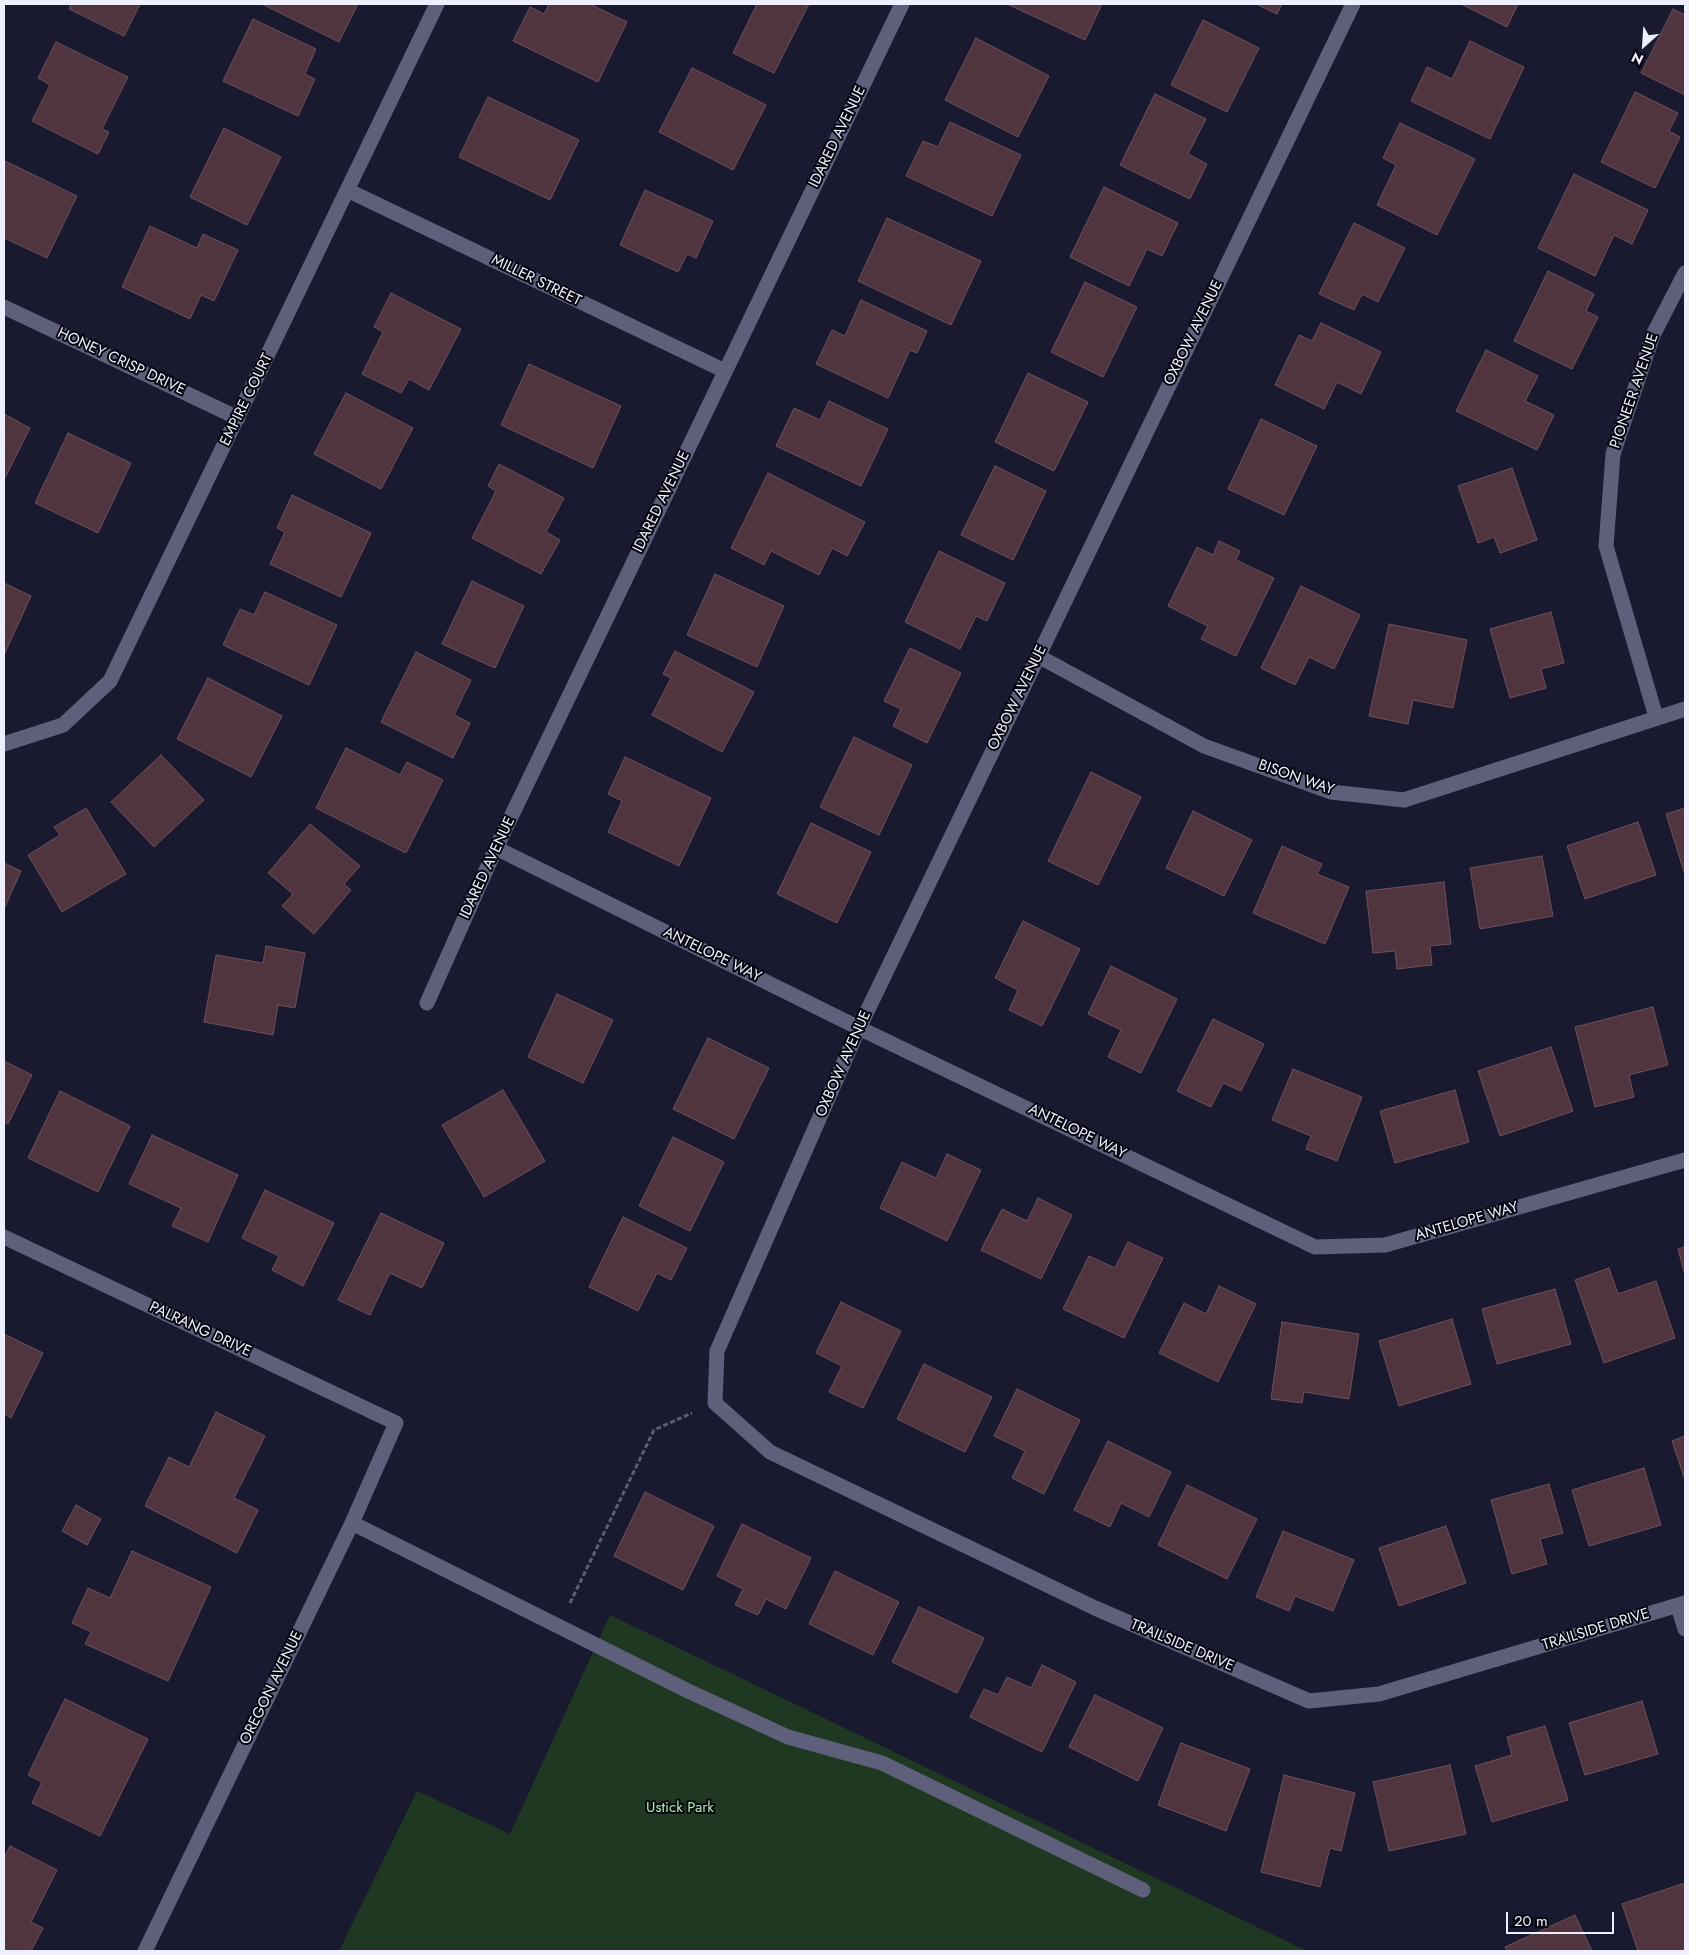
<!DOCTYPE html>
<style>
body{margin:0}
#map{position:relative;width:1689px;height:1955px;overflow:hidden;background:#191a30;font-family:Jost,sans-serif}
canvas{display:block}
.frame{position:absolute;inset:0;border:5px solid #edefff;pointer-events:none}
.north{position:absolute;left:1619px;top:20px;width:50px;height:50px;-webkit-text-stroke:4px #06060f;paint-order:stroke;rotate:206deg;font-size:14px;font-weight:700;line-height:20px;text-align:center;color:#edefff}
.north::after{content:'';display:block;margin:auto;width:18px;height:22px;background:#edefff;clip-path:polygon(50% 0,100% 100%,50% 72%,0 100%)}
.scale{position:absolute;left:1506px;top:1912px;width:108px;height:22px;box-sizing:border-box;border:2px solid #edefff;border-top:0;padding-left:6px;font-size:15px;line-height:18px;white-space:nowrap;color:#edefff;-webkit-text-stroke:4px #06060f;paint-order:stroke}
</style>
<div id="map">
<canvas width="1689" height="1955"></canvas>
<div class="frame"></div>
<div class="north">N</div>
<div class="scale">20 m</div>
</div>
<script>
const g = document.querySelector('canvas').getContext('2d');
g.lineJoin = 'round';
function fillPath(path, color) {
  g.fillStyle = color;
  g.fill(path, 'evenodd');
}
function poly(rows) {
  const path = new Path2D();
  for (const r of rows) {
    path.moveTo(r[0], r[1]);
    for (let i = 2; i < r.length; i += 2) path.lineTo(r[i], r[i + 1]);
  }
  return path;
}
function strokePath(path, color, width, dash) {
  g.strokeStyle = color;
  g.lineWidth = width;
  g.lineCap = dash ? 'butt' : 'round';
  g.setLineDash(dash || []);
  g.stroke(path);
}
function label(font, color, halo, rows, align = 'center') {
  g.font = font + ' Jost,sans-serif';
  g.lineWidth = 4;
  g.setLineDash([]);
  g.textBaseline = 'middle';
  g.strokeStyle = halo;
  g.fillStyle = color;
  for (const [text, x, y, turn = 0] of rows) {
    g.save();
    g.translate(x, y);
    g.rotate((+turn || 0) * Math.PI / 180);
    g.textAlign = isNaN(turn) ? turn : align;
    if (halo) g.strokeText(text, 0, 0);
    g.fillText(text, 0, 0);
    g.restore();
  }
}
const green = poly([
 [610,1615,1307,1951,339,1951,417,1791,510,1834]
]);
const building = poly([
 [71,4,140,4,124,36,69,9,71,4],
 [262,4,358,4,339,42,262,4],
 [549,4,590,4,627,22,598,82,513,41,530,7,544,14,549,4],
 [757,4,809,4,774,73,733,53,757,4],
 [1007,4,1102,4,1085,40,1007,4],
 [1256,4,1282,4,1277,14,1256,4],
 [1461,4,1518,4,1507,27,1461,4],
 [1673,9,1685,15,1685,95,1641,73,1673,9],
 [253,19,316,49,305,74,315,79,298,116,223,81,253,19],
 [1203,20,1259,48,1227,112,1171,85,1203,20],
 [976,38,1049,76,1018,137,945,100,976,38],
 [1470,41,1524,67,1490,139,1411,101,1427,67,1452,79,1470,41],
 [56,42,128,77,102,129,109,132,98,154,32,121,50,85,38,78,56,42],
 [692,68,766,105,733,170,659,132,692,68],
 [1635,92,1678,113,1669,131,1680,137,1655,188,1601,162,1635,92],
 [1155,94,1206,119,1188,154,1207,164,1190,199,1120,165,1155,94],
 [488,97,579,140,550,200,459,157,488,97],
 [950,122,1021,155,992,216,906,176,923,141,938,147,950,122],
 [1400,123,1475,159,1437,235,1377,205,1396,165,1383,158,1400,123],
 [224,128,281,157,247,225,190,197,224,128],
 [5,161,77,196,47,258,4,238,5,161],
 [1574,174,1648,210,1632,244,1614,235,1595,276,1538,248,1574,174],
 [1104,187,1178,223,1162,256,1147,249,1129,286,1070,257,1104,187],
 [645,190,713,221,696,258,687,254,678,272,620,245,645,190],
 [887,218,981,261,951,325,858,281,887,218],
 [1354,223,1405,248,1378,302,1362,294,1354,310,1319,294,1354,223],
 [150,226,197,248,203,234,238,250,214,301,201,295,190,319,122,287,150,226],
 [1548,271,1594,294,1586,311,1598,317,1572,369,1514,341,1548,271],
 [1085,282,1137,307,1103,377,1051,352,1085,282],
 [391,293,461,329,429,390,409,379,401,393,362,374,383,332,374,327,391,293],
 [861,300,927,331,917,353,910,350,888,398,816,364,832,330,845,336,861,300],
 [1321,323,1381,352,1361,394,1337,382,1324,409,1275,385,1299,335,1312,341,1321,323],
 [1486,350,1538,376,1525,401,1554,415,1537,450,1456,411,1486,350],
 [529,364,621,406,593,468,501,425,529,364],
 [1028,373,1088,402,1054,471,995,442,1028,373],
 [346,393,413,428,381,489,314,454,346,393],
 [829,401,888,429,861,486,776,446,794,408,820,420,829,401],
 [4,414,30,428,4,480,4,414],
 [1261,419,1317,446,1284,515,1228,489,1261,419],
 [68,433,131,463,98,533,35,503,68,433],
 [499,464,564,498,546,532,560,540,541,574,472,538,496,491,488,486,499,464],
 [995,466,1046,491,1013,560,961,535,995,466],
 [1512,468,1537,540,1500,553,1494,537,1478,543,1458,486,1512,468],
 [768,473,865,522,847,556,832,548,819,575,771,551,764,565,731,548,768,473],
 [292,495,371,533,341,597,270,564,285,532,277,528,292,495],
 [1219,541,1240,551,1236,560,1274,578,1236,656,1201,639,1208,626,1168,606,1197,547,1213,555,1219,541],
 [939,551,1005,583,987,621,976,616,960,649,905,622,939,551],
 [715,574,784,606,757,667,687,635,715,574],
 [472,581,524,606,495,668,442,644,472,581],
 [4,583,31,596,4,655,4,583],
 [1301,586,1360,615,1334,669,1309,657,1295,685,1261,668,1301,586],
 [265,592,337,625,309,685,223,645,240,609,254,615,265,592],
 [1551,612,1564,663,1541,669,1546,688,1510,698,1490,629,1551,612],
 [1389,624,1467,640,1453,708,1413,700,1408,724,1369,716,1389,624],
 [910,648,961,673,927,743,893,726,901,709,884,701,910,648],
 [675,651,754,692,722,752,652,715,671,678,663,674,675,651],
 [416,652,471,680,454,715,470,723,453,758,381,722,416,652],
 [208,678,282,716,251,777,177,739,208,678],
 [854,737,912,765,879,835,820,807,854,737],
 [346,748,400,775,407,762,443,780,406,853,316,808,346,748],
 [161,755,204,800,154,847,111,802,161,755],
 [625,757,711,798,679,866,608,832,622,801,608,794,625,757],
 [1091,772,1141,797,1098,885,1048,861,1091,772],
 [86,808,126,874,62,912,28,855,60,835,54,827,86,808],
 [1685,808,1685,875,1666,814,1685,808],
 [1193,811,1252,840,1224,896,1166,868,1193,811],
 [1638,822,1656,875,1585,899,1567,846,1638,822],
 [811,823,871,852,837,923,777,894,811,823],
 [310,824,360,866,344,884,351,890,314,934,282,906,293,894,268,873,310,824],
 [1282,846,1322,864,1317,874,1349,887,1325,944,1253,913,1282,846],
 [1542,856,1553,916,1480,929,1470,868,1542,856],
 [4,863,21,871,4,909,4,863],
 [1444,882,1451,944,1430,946,1432,965,1397,969,1395,951,1373,953,1366,891,1444,882],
 [1023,921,1080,949,1042,1026,1009,1010,1018,990,995,978,1023,921],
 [266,946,305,953,295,1008,278,1005,273,1035,204,1022,216,955,263,963,266,946],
 [1111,966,1177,999,1141,1073,1108,1057,1121,1030,1088,1014,1111,966],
 [557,994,613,1020,583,1083,528,1057,557,994],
 [1653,1007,1668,1065,1629,1075,1634,1097,1595,1107,1575,1027,1653,1007],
 [1213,1019,1264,1044,1241,1091,1223,1083,1211,1107,1177,1091,1213,1019],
 [708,1038,769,1068,734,1139,673,1109,708,1038],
 [1551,1047,1573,1111,1500,1136,1478,1071,1551,1047],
 [4,1061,32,1075,8,1124,4,1122,4,1061],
 [1293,1069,1362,1097,1337,1161,1306,1149,1311,1136,1272,1120,1293,1069],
 [503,1090,545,1161,484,1197,442,1125,503,1090],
 [1455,1090,1469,1142,1395,1163,1380,1111,1455,1090],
 [60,1091,130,1126,98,1192,28,1158,60,1091],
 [152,1135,238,1175,208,1242,172,1226,181,1208,129,1184,152,1135],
 [673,1137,724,1162,690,1231,639,1206,673,1137],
 [947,1154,981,1170,947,1241,880,1208,902,1162,936,1178,947,1154],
 [265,1190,334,1223,303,1286,272,1270,279,1256,242,1238,265,1190],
 [1038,1198,1072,1215,1041,1279,981,1250,1002,1209,1027,1221,1038,1198],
 [381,1213,444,1243,422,1288,390,1273,370,1315,338,1300,381,1213],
 [623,1217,687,1248,671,1280,657,1273,638,1311,589,1287,623,1217],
 [1128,1242,1163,1258,1124,1338,1063,1309,1089,1256,1115,1268,1128,1242],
 [1685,1247,1685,1275,1678,1249,1685,1247],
 [1609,1268,1618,1294,1656,1281,1675,1338,1604,1363,1575,1280,1609,1268],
 [1219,1286,1256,1304,1218,1382,1159,1353,1184,1303,1206,1314,1219,1286],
 [1555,1289,1571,1344,1497,1364,1482,1309,1555,1289],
 [841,1302,901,1331,863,1408,829,1392,842,1366,816,1353,841,1302],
 [1452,1319,1471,1384,1399,1406,1379,1341,1452,1319],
 [1282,1322,1359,1334,1349,1399,1304,1392,1302,1403,1271,1399,1282,1322],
 [4,1334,43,1353,11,1418,4,1414,4,1334],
 [924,1364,992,1397,965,1452,897,1419,924,1364],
 [1017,1389,1080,1420,1044,1494,1012,1478,1025,1451,994,1436,1017,1389],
 [216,1412,265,1436,234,1498,258,1510,237,1553,145,1506,169,1457,189,1467,216,1412],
 [1685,1436,1685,1480,1672,1441,1685,1436],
 [1108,1441,1171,1472,1149,1517,1121,1503,1110,1527,1074,1510,1108,1441],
 [1644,1468,1661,1525,1589,1546,1572,1490,1644,1468],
 [1549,1484,1563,1533,1540,1539,1547,1564,1512,1574,1491,1500,1549,1484],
 [1187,1485,1257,1519,1227,1579,1158,1545,1187,1485],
 [645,1492,714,1526,683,1590,614,1556,645,1492],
 [76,1505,101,1519,87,1545,62,1531,76,1505],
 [742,1524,811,1558,786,1609,766,1599,758,1615,735,1605,743,1589,717,1576,742,1524],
 [1446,1526,1466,1583,1399,1606,1379,1548,1446,1526],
 [1283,1531,1354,1560,1333,1611,1295,1596,1289,1611,1256,1597,1283,1531],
 [132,1551,211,1587,168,1681,85,1644,91,1632,72,1623,88,1588,110,1598,132,1551],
 [835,1571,899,1602,873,1655,809,1624,835,1571],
 [919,1607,984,1638,957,1693,892,1662,919,1607],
 [1042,1665,1076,1682,1042,1752,970,1717,984,1689,998,1695,1007,1677,1031,1688,1042,1665],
 [1095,1695,1163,1728,1138,1781,1069,1747,1095,1695],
 [65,1699,148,1739,100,1836,32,1803,42,1782,28,1775,65,1699],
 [1642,1701,1658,1754,1585,1775,1569,1723,1642,1701],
 [1545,1726,1568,1800,1492,1822,1475,1766,1512,1755,1507,1737,1545,1726],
 [1181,1743,1250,1769,1226,1831,1158,1805,1181,1743],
 [1450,1765,1466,1834,1389,1851,1373,1782,1450,1765],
 [1284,1775,1355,1793,1341,1851,1330,1848,1320,1887,1261,1872,1284,1775],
 [10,1846,57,1870,31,1922,43,1928,31,1951,4,1951,4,1858,10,1846],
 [1685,1883,1685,1951,1638,1951,1622,1904,1685,1883],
 [1575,1915,1592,1951,1507,1951,1505,1947,1575,1915]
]);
const path = poly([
 [570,1603,654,1430,692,1413]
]);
const minor = poly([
 [1353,4,859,1028,717,1351,715,1403,770,1452,1095,1608,1309,1701,1379,1694,1685,1603],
 [347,190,725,371],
 [4,307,238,418],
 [1038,656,1204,746,1331,792,1404,800,1685,709],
 [1656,717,1606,546,1613,454,1653,335,1685,273],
 [4,744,63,725,110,681,437,4],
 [496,848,859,1028,1315,1247,1385,1245,1685,1160],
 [427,1003,496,848,902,4],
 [4,1237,396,1423,352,1523,145,1951],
 [352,1523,688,1691,788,1737,882,1763,1143,1890],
 [1678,1606,1685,1629]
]);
const streetNames = [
 ["IDARED AVENUE",838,137,-64],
 ["MILLER STREET",536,281,26],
 ["OXBOW AVENUE",1194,333,-64],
 ["HONEY CRISP DRIVE",121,362,25],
 ["PIONEER AVENUE",1635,391,-71],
 ["EMPIRE COURT",247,400,-64],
 ["IDARED AVENUE",662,502,-64],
 ["OXBOW AVENUE",1018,698,-64],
 ["BISON WAY",1296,778,19],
 ["IDARED AVENUE",488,868,-65],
 ["ANTELOPE WAY",712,955,26],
 ["OXBOW AVENUE",844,1064,-66],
 ["ANTELOPE WAY",1077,1132,26],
 ["ANTELOPE WAY",1467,1222,-16],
 ["PALRANG DRIVE",200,1330,25],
 ["TRAILSIDE DRIVE",1596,1630,-17],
 ["TRAILSIDE DRIVE",1182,1646,23],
 ["OREGON AVENUE",272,1688,-64]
];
const parkNames = [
 ["Ustick Park",680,1808]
];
fillPath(green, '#1f3821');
fillPath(building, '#50343e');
strokePath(building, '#6e505a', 1);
strokePath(path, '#5b5d71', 3, [5, 2.5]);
strokePath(minor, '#5e607b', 15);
label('15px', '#edefff', '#06060f', streetNames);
label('15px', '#abeaaf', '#06060f', parkNames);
</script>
